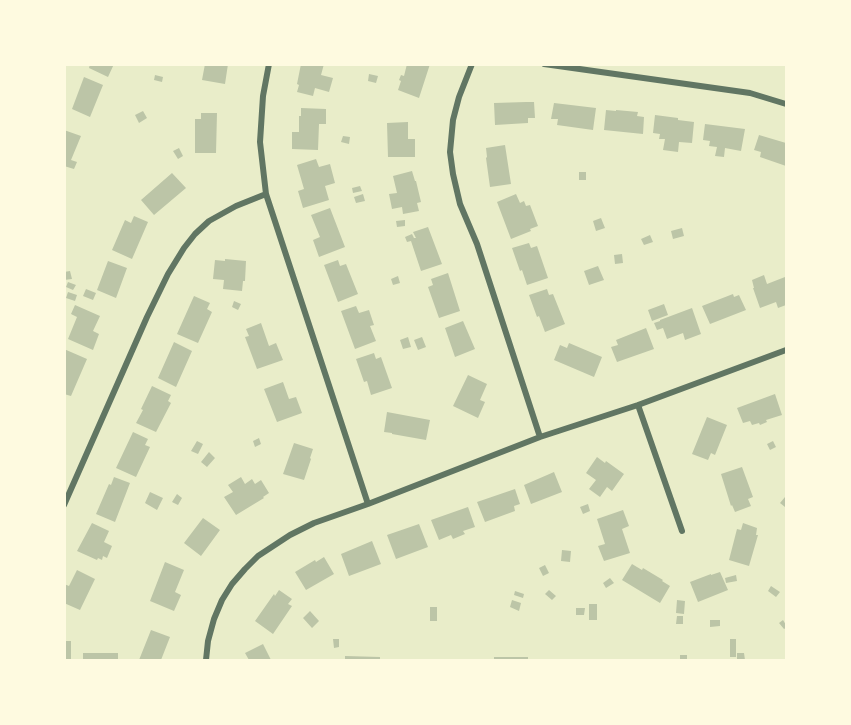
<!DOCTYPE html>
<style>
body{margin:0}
#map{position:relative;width:851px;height:725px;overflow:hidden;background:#e9edc9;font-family:Commissioner,sans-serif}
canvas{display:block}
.frame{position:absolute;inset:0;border:66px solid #fefae0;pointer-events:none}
</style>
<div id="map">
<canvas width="851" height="725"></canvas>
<div class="frame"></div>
</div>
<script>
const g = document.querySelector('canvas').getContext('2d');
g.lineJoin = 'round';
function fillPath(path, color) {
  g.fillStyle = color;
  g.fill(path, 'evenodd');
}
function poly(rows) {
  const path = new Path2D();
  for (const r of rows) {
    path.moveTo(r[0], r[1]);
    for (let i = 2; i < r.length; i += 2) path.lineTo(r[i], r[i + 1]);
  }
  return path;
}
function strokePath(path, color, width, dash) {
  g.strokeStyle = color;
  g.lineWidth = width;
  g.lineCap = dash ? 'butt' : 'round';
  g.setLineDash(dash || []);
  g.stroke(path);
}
const building = poly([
 [90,64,114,64,108,77,89,68],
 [205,64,228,64,225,84,202,80],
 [301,64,324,64,321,75,333,78,329,92,315,88,313,96,297,92,299,85,297,84],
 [407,64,430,64,419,98,398,90,401,81,399,80,401,75,404,76],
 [369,74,378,76,376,83,368,81],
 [155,75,163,77,162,82,154,80],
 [84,77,103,85,90,117,72,109],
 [526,102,534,102,535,118,528,118,528,123,495,125,494,103],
 [554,103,596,108,593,130,557,125,558,119,551,119],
 [301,108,326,109,326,124,319,124,318,150,292,149,292,132,299,132,299,116,301,116],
 [606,110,616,111,616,110,638,112,637,116,644,117,643,134,604,130],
 [143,111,147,118,139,123,135,115],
 [201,113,217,113,216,153,195,153,195,119,201,119],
 [655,115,678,118,678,120,694,122,692,143,679,142,678,152,663,150,665,139,659,139,660,134,653,133],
 [408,122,408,139,415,139,415,157,388,157,387,123],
 [705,124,745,129,741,151,725,148,724,157,715,156,717,147,709,146,710,141,703,140],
 [64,130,81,136,71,160,77,162,74,169,64,166],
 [759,135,786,143,786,166,760,157,761,152,754,150],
 [343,136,350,137,349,144,341,142],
 [505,145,511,184,490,187,486,158,487,157,486,148],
 [179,148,183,156,178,159,173,151],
 [316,159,319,167,330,164,335,183,325,186,329,200,303,208,298,191,304,189,297,165],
 [412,171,415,181,416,181,421,202,417,203,419,211,403,214,402,207,392,209,389,194,397,193,393,176],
 [579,172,586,172,586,180,579,180],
 [172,173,186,188,154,215,141,200],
 [360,186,362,191,353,193,352,188],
 [363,194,365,201,356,203,354,197],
 [516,194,520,203,524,201,526,206,530,205,538,226,530,229,531,231,511,239,497,202],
 [330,208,345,247,319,257,313,240,320,237,311,215],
 [134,216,148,222,132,259,112,250,125,220,131,223],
 [601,218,605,228,596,231,593,221],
 [405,220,405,226,397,227,396,221],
 [428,227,442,264,421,271,411,241,407,242,405,237,412,234,414,238,416,238,413,232],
 [682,228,684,236,673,239,671,231],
 [650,235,653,242,644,245,641,239],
 [529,243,531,248,537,246,548,278,527,285,522,270,520,271,512,248],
 [622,254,623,263,615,264,614,255],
 [225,259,246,261,245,281,243,281,242,291,223,289,224,280,213,279,215,260,225,261],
 [338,260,340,266,346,264,358,294,338,302,324,265],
 [108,261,127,268,116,298,97,290],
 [598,266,604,280,589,285,584,271],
 [70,271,72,279,64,280,64,272],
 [448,273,460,311,439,318,428,287,433,285,431,279],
 [764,275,767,284,785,277,786,305,778,308,776,302,760,308,753,288,754,288,752,280],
 [398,276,400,283,393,285,391,279],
 [68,282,76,285,73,290,66,287],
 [86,289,96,293,93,300,83,296],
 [547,289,549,295,553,294,565,324,545,332,539,316,537,317,529,295],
 [68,292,77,295,75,301,66,298],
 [733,294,734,297,739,295,746,310,710,324,702,306],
 [194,296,210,303,207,309,212,312,198,343,177,334],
 [234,301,241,304,238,310,232,307],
 [664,304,668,315,652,321,648,310],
 [75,305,100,316,93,331,99,334,93,350,68,339,77,317,71,314],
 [356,306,359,313,369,310,374,325,370,326,376,341,355,349,341,311],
 [692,308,701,334,685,340,683,333,667,339,663,328,657,330,654,323,660,321,660,320],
 [463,321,475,349,455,357,445,328],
 [261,323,269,346,276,343,283,360,257,369,245,337,249,336,246,329],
 [646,328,654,349,617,362,611,347,618,345,616,340],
 [408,337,411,347,403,349,400,340],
 [422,337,426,347,418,350,414,340],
 [174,342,192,351,176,387,158,378],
 [569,343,602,357,594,377,554,360,560,345,567,348],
 [64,349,87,359,71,396,64,394],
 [374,353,376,359,381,357,392,388,371,395,367,381,364,382,356,359],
 [468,375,487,384,480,400,485,402,478,418,453,406],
 [283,382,289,399,296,397,302,413,277,422,264,389],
 [152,386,171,395,168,401,171,403,156,432,136,423,143,410,141,409],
 [775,394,782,415,766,420,767,422,760,425,759,423,752,425,750,421,743,423,737,408],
 [387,412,430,420,426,440,392,434,392,433,384,432],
 [707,417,727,425,715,455,711,453,708,460,692,454],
 [133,432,148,439,145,445,150,447,136,477,116,468],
 [259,438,261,444,255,447,253,441],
 [197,441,203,444,198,454,191,451],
 [773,441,776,447,770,450,767,444],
 [294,443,313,449,310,458,311,459,304,480,283,474],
 [209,452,215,458,207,467,201,462],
 [597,457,605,463,606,461,624,474,612,491,607,487,600,497,589,489,596,480,586,473],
 [742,467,753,497,748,499,751,506,735,512,732,505,731,506,721,474],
 [554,472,562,492,531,504,524,485],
 [114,477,130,483,115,522,96,514,109,484,111,485],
 [241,477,245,484,252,479,255,484,261,480,269,493,263,497,264,498,236,515,224,497,233,492,228,485],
 [515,489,520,504,514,506,515,511,485,522,477,502],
 [150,492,163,498,157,510,145,503],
 [177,494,182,498,178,505,172,502],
 [785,497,786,499,786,505,785,507,780,503],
 [588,504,590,511,583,514,580,507],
 [468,507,475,527,463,531,465,534,453,539,451,535,439,540,431,520],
 [623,510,629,526,622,529,630,553,604,561,598,546,605,544,597,519],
 [203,518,220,530,201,556,184,543],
 [92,523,109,531,104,542,112,546,107,558,103,556,102,560,98,558,97,560,77,551],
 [743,523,757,528,756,535,758,535,749,566,729,560,737,529,741,530],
 [419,524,428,547,396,559,387,535],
 [372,541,381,564,349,576,341,554],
 [562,550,571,551,570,562,561,561],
 [324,557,334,574,306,590,295,572,315,560,316,562],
 [165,562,184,570,175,592,181,595,174,611,150,601],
 [632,564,642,570,643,568,663,580,662,581,670,586,660,603,622,580],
 [545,565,549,573,543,576,539,568],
 [77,570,95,579,80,610,64,603,64,584,69,586],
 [720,572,728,590,698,602,690,582,711,574,711,575],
 [736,575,737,581,726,583,725,578],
 [610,578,614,583,606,588,603,583],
 [771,586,780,592,776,597,768,591],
 [279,590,292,599,288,604,292,606,273,634,255,621,274,594,275,596],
 [549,590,556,596,552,600,545,594],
 [515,591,524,594,523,598,514,595],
 [512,600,521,603,519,611,510,607],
 [677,600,685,601,684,614,676,613],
 [589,604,597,604,597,620,589,620],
 [430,607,437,607,437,621,430,621],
 [576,608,585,608,584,615,576,615],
 [310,611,319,621,312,628,303,618],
 [677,616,683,616,683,624,676,624],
 [710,620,720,620,720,626,710,627],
 [783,620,786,625,786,628,784,629,779,623],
 [151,630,170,637,161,660,139,660],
 [333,639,339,639,339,647,334,648],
 [730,639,736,639,736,657,730,657],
 [64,641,71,641,71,660,64,660],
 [263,644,271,660,249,660,245,653],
 [83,653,118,653,118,660,83,660],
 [737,653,744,653,745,660,737,660],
 [680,655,687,655,687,660,680,660],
 [345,656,380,657,380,660,345,660],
 [494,657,528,657,528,660,494,660]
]);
const minor = poly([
 [269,64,263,96,260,142,266,194,368,504],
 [472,64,459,97,453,120,450,152,453,174,460,204,477,244,540,437],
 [544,64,750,93,786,104],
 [638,405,682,531],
 [64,505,147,317,168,274,184,248,195,234,209,221,236,206,266,194],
 [206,660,208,641,214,619,222,600,232,584,245,569,258,556,290,535,314,523,368,504,540,437,638,405,786,350]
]);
fillPath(building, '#bcc5a7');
strokePath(minor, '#617663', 6);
</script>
